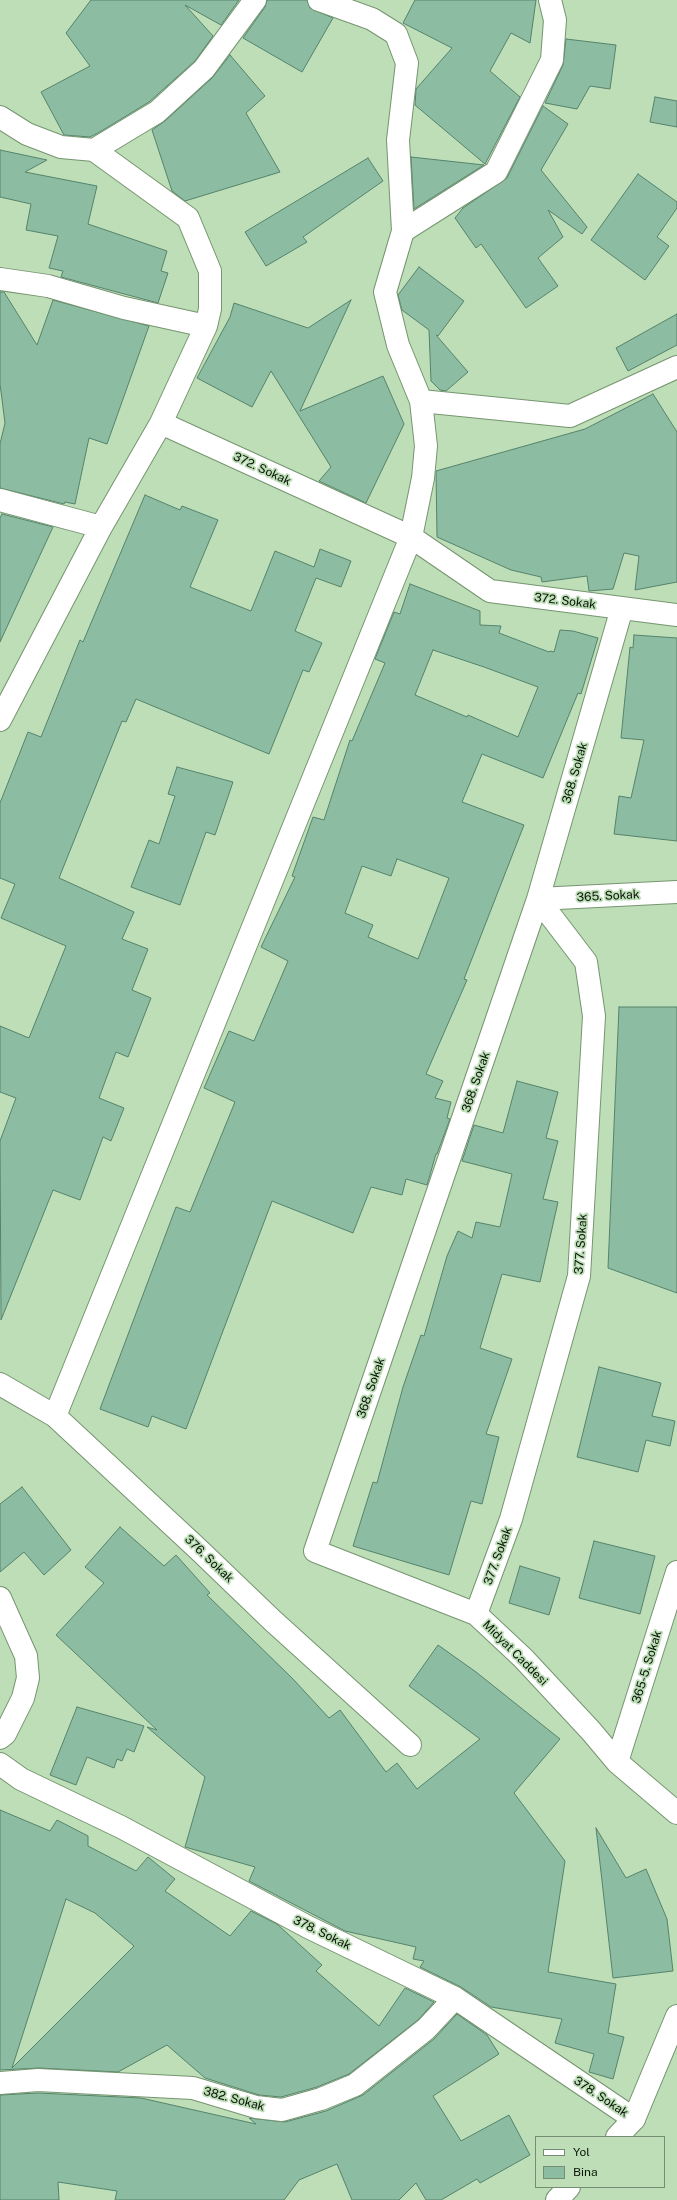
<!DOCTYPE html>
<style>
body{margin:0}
#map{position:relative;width:677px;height:2200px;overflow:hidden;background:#bddeb7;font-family:"Public Sans",sans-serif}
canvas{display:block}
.legend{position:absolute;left:535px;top:2136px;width:130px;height:52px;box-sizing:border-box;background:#bddeb7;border:1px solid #758d70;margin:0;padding:5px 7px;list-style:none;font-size:12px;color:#081306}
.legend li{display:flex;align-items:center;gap:8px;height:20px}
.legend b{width:20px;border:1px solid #758d70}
</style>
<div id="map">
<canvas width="677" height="2200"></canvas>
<ul class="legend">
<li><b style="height:5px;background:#fff"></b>Yol</li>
<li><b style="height:11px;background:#8cbca2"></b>Bina</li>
</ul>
</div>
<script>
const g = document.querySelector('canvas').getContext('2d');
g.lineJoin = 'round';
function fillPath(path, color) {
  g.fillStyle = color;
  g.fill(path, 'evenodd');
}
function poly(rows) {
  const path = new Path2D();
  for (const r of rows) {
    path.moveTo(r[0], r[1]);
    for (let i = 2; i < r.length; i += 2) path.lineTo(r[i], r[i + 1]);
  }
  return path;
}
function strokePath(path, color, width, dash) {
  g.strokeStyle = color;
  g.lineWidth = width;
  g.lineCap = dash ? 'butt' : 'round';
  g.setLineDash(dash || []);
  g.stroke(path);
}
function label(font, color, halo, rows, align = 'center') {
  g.font = font + ' "Public Sans",sans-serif';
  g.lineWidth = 3.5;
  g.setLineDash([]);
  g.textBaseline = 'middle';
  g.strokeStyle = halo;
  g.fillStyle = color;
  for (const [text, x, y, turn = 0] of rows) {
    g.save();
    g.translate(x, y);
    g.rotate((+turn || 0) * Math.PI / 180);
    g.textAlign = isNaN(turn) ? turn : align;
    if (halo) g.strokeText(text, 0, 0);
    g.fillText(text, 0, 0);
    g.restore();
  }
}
const building = poly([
 [91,0,239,0,221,25,185,5,213,36,195,61,149,102,98,133,90,137,64,135,41,92,90,66,66,33,91,0],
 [267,0,307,0,310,8,333,18,302,72,243,38,265,7,267,0],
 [415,0,536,0,530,43,511,33,490,71,520,97,485,164,415,105,416,89,452,48,403,23,415,0],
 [566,39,616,45,610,89,590,86,577,109,545,103,563,65,566,39],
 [230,55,265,96,246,113,280,172,185,201,172,191,152,130,165,121,212,78,230,55],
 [655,97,677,101,677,127,650,122,655,97],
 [543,106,568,124,541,170,587,227,582,234,548,210,563,237,538,258,558,286,526,308,481,244,476,248,455,218,463,208,507,178,543,106],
 [0,150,47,160,25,172,97,186,88,224,167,251,161,271,168,273,158,303,61,277,63,271,49,268,58,236,26,230,31,204,0,197,0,150],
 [411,157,484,165,414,209,411,157],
 [368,158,383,181,303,237,307,242,266,266,245,232,368,158],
 [638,174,677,202,677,208,657,237,669,246,645,280,591,240,638,174],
 [419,267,464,301,438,336,436,335,468,372,446,391,440,390,431,381,429,330,402,310,398,295,419,267],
 [0,292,4,292,37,345,53,300,149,326,107,444,89,438,75,504,65,502,64,504,0,488,0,444,5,423,0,384,0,292],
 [351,300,300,411,383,376,404,424,366,503,319,481,331,467,271,371,252,407,197,378,230,317,234,303,308,328,351,300],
 [677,314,677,345,628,371,616,348,677,314],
 [653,394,677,432,677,582,635,590,639,556,624,553,613,589,589,591,587,576,542,582,541,577,511,570,437,537,436,471,585,429,653,394],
 [145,495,180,510,182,506,218,520,190,587,251,611,275,551,314,567,320,549,351,561,341,587,316,578,295,631,322,643,309,672,303,670,269,754,136,699,126,722,122,721,59,878,134,912,122,939,148,949,132,990,151,998,128,1057,116,1052,99,1098,124,1108,111,1141,103,1137,80,1200,53,1190,1,1320,0,1141,16,1098,0,1092,0,1026,29,1038,66,946,1,918,15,884,0,878,0,803,28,732,41,737,80,640,83,642,145,495],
 [2,514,53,527,0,642,0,518,2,514],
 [410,584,480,611,480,625,501,626,499,633,549,652,550,651,554,652,560,630,573,631,598,638,581,694,578,693,543,778,482,754,462,802,524,825,464,979,467,980,426,1074,443,1081,435,1098,451,1102,447,1118,450,1119,437,1154,436,1154,427,1185,406,1179,402,1195,371,1187,353,1233,272,1201,186,1429,152,1416,148,1427,100,1409,176,1207,190,1212,235,1102,204,1088,229,1031,254,1041,288,961,261,947,295,877,292,876,313,817,324,820,350,740,352,741,385,663,375,659,394,612,400,614,410,584],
 [433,650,484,667,538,687,518,737,468,715,467,717,415,695,433,650],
 [397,859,449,878,418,959,368,937,373,925,345,913,362,866,391,876,397,859],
 [634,635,677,638,677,841,614,834,619,796,631,798,644,740,621,738,630,647,633,648,634,635],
 [177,767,233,782,215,835,206,832,180,905,131,887,149,840,159,844,175,796,168,794,177,767],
 [619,1007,677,1007,677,1293,608,1268,619,1007],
 [517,1081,558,1092,546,1138,558,1141,543,1199,558,1202,540,1282,502,1274,480,1348,512,1359,486,1434,499,1437,482,1504,471,1501,449,1575,353,1546,373,1482,377,1483,403,1387,421,1335,424,1336,447,1256,458,1231,472,1238,476,1222,500,1227,512,1174,462,1161,474,1125,503,1133,517,1081],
 [599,1367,661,1383,652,1416,675,1421,670,1446,646,1440,638,1472,577,1457,599,1367],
 [22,1487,71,1550,44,1575,24,1552,0,1572,0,1504,22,1487],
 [120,1527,164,1566,176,1555,210,1593,207,1595,293,1679,329,1718,340,1710,386,1772,397,1763,417,1789,480,1739,409,1686,438,1645,476,1672,560,1739,514,1793,565,1861,548,1972,616,1984,608,2033,624,2037,613,2079,589,2072,594,2054,555,2043,562,2019,491,2007,461,1987,420,1967,424,1961,413,1959,416,1947,345,1931,249,1881,255,1867,185,1847,205,1777,147,1727,157,1730,56,1635,104,1583,85,1567,120,1527],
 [594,1541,655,1556,640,1614,579,1598,594,1541],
 [520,1566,560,1578,549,1615,509,1603,520,1566],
 [77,1707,144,1726,134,1752,127,1749,122,1761,117,1759,114,1768,87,1757,76,1785,50,1775,77,1707],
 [0,1810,50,1831,57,1820,88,1836,88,1846,136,1871,148,1857,175,1879,165,1891,230,1936,251,1911,277,1924,322,1965,316,1971,379,2026,405,1988,434,2002,418,2020,349,2074,317,2087,281,2097,259,2095,205,2078,167,2045,118,2072,39,2068,0,2070,0,1810],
 [66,1899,95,1913,134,1946,12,2068,66,1899],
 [596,1828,626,1878,646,1869,667,1919,673,1971,613,1978,596,1828],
 [457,2014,487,2035,499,2054,433,2096,461,2141,509,2115,530,2155,480,2183,477,2179,441,2200,426,2200,416,2183,399,2200,352,2200,337,2164,299,2180,284,2200,115,2200,117,2191,58,2182,59,2200,0,2200,0,2095,38,2093,141,2098,256,2124,249,2118,285,2122,326,2111,363,2095,434,2039,457,2014]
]);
const minor = poly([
 [0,117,27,134,61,147,94,150,188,218,210,271,210,309,206,326,161,423],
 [94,150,157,112,204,69,255,0],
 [403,231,496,172,552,60,555,20,550,0],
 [0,279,48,286,124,308,206,326],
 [421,401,570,416,677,367],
 [0,500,101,527],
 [622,608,538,899,315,1551,476,1614,523,1658,591,1731,617,1762,677,1813],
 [0,720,101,527,161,423,411,537,490,591,677,615],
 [538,899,677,892],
 [0,1384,55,1416,198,1549,273,1621,410,1745],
 [55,1416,411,537,423,478,426,446,421,401,398,345,385,292,403,231,398,140,407,63,396,34,372,19,319,0],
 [0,1598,26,1656,28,1678,23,1698,5,1734,0,1738],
 [476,1614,511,1519,579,1276,594,1016,586,962,538,899],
 [617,1762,677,1572],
 [0,1764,21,1779,121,1827,308,1927,455,1998,634,2119],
 [0,2083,38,2080,193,2088,256,2107,282,2110,321,2099,355,2085,426,2029,455,1998]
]);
const tertiary = poly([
 [617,2137,634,2119,677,2016],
 [557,2200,569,2187]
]);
const streetNames = [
 ["372. Sokak",262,469,25],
 ["372. Sokak",565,601,7],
 ["368. Sokak",575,773,-74],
 ["365. Sokak",608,896,-3],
 ["368. Sokak",476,1082,-71],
 ["377. Sokak",581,1244,-86],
 ["368. Sokak",371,1388,-71],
 ["377. Sokak",498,1556,-70],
 ["376. Sokak",209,1559,44],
 ["Midyat Caddesi",515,1653,45],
 ["365-5. Sokak",647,1667,-73],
 ["378. Sokak",322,1933,26],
 ["378. Sokak",601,2097,34],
 ["382. Sokak",234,2099,15]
];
fillPath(building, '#8cbca2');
strokePath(building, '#55836b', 1);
strokePath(minor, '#769570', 24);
strokePath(tertiary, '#769570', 24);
strokePath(minor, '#fff', 22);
strokePath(tertiary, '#fff', 22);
label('12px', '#081306', '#bddeb7', streetNames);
</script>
